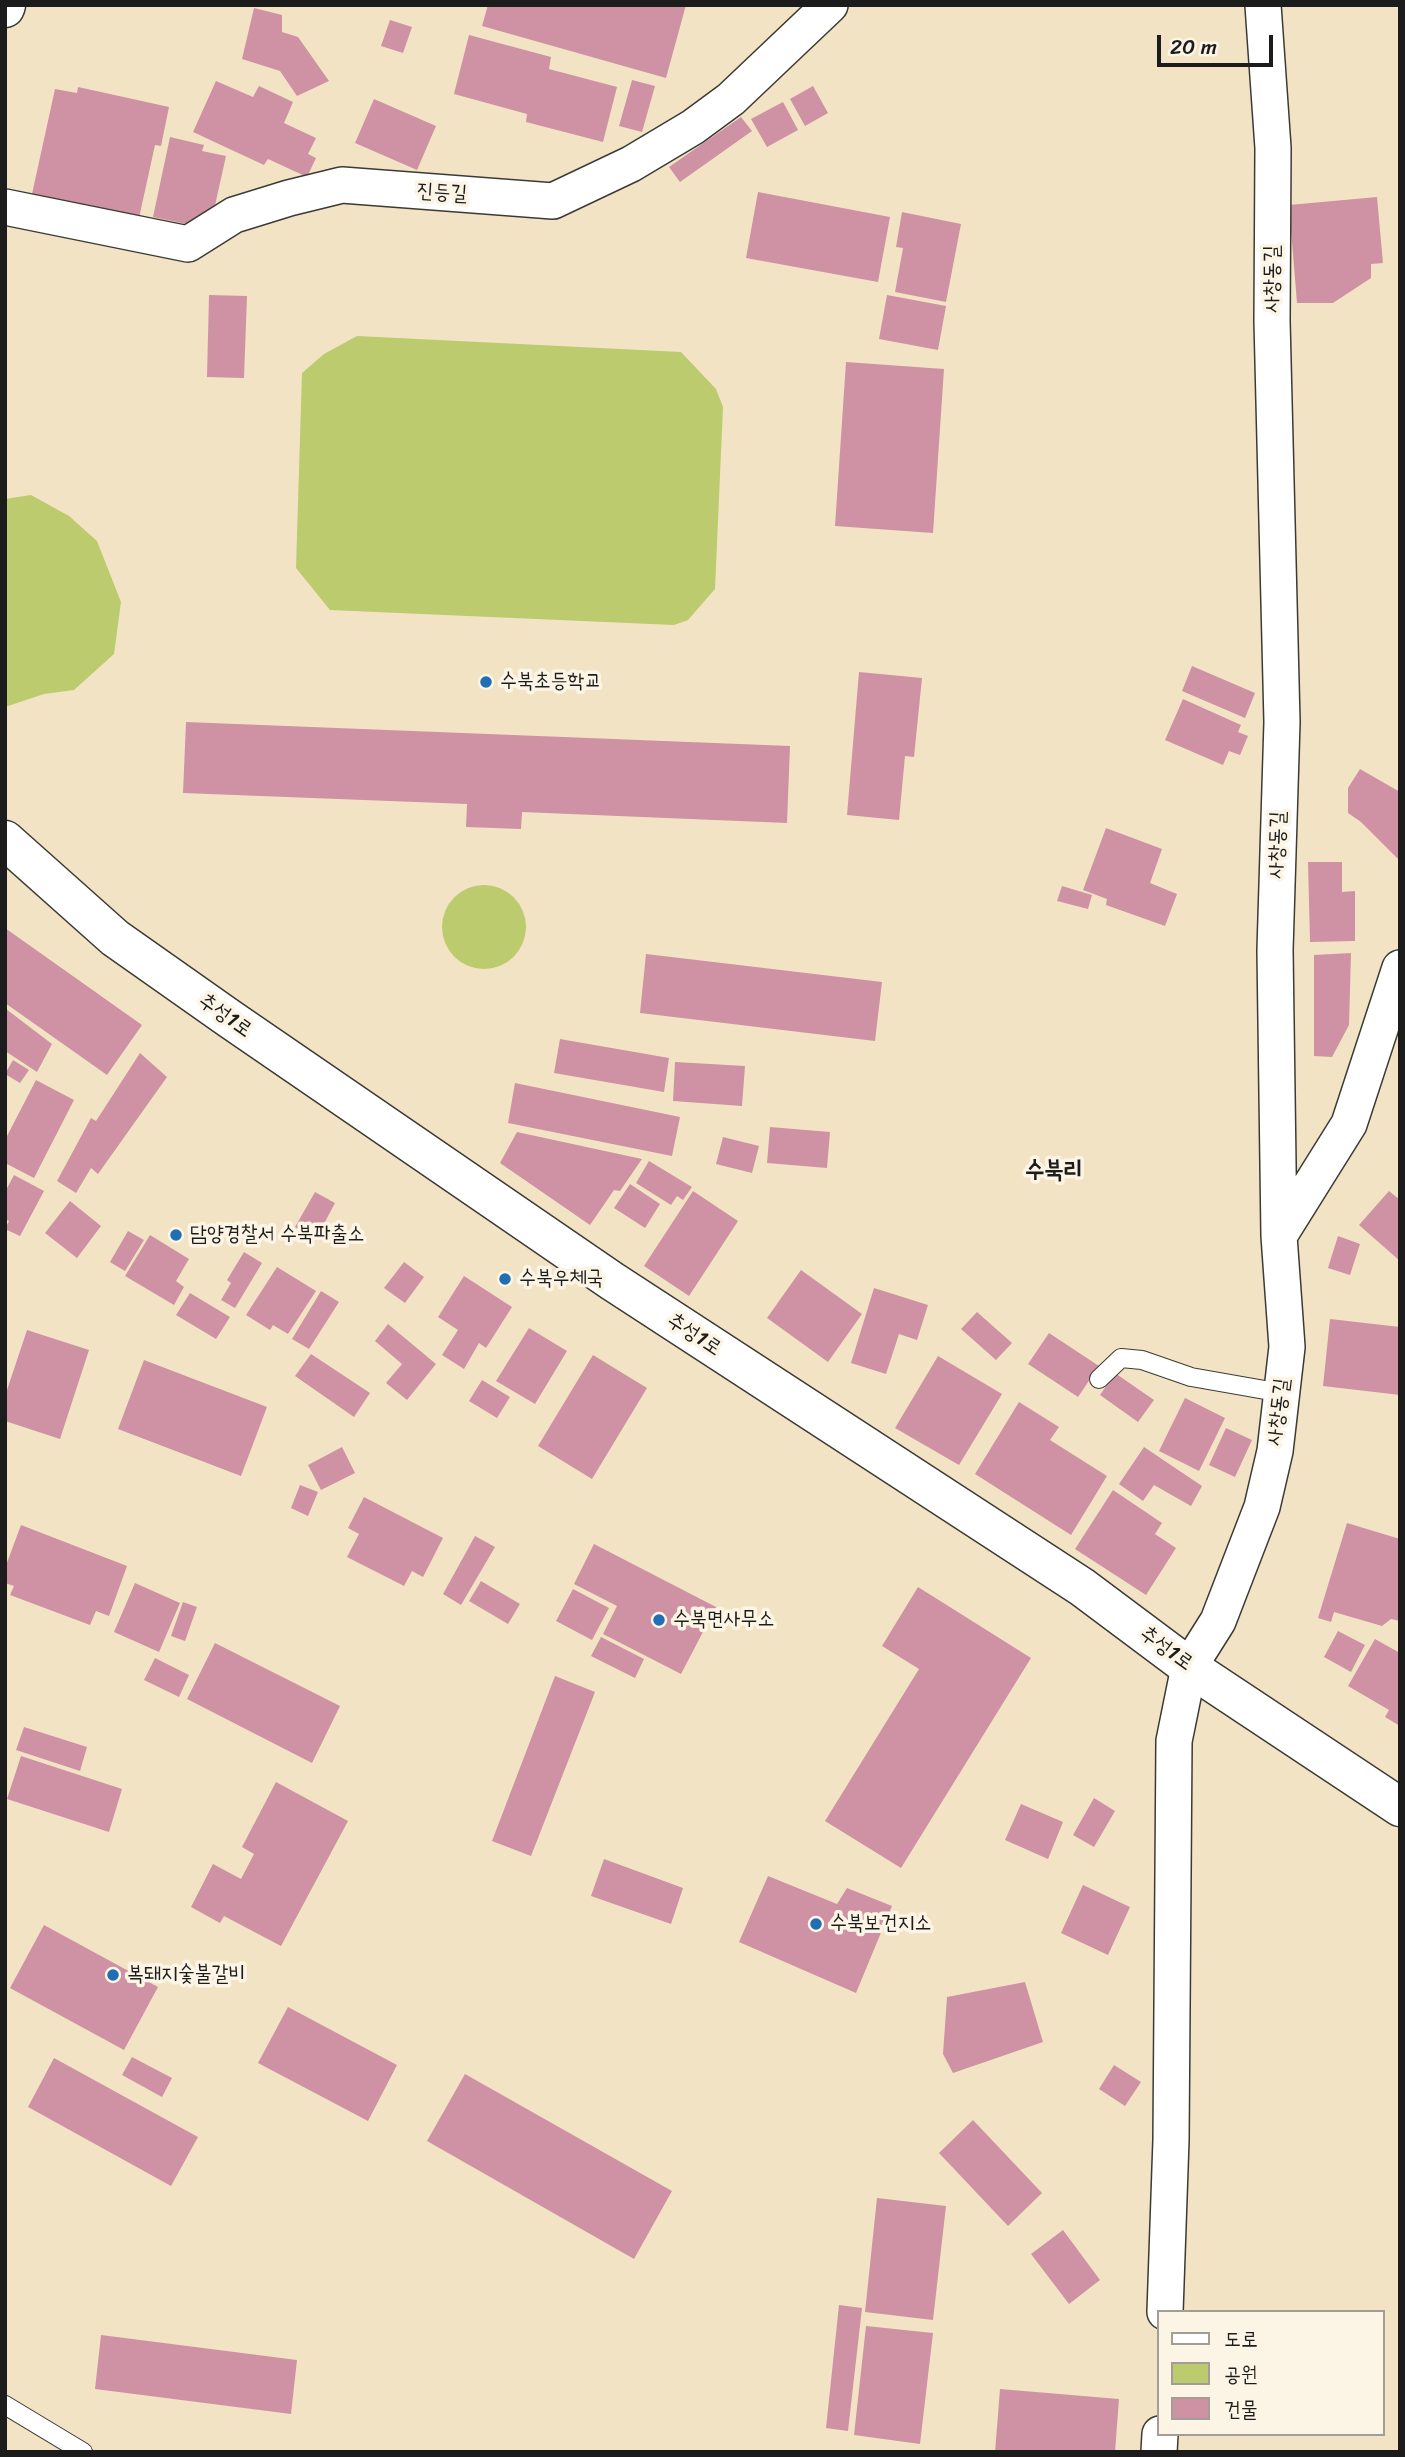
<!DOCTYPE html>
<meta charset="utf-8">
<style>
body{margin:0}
#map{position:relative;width:1405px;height:2457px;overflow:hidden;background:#f3e3c5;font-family:Sriracha,"Poor Story",sans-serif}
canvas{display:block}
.frame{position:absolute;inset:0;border:7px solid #1c1c1c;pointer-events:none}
.legend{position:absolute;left:1157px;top:2310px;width:228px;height:126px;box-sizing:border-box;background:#fcf5e5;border:2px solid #a29e95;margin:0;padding:9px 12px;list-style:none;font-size:21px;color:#1c1c1c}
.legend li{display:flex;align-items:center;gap:14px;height:35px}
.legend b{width:35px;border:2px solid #a29e95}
.scale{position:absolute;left:1157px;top:35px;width:116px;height:32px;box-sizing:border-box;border:4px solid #1c1c1c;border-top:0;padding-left:9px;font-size:21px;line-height:24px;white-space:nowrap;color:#1c1c1c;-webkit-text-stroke:5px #fcf5e5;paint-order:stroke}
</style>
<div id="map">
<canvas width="1405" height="2457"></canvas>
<div class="frame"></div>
<ul class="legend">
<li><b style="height:9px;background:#fff"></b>도로</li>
<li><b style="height:19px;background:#bbcb6e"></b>공원</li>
<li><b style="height:19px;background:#ce92a4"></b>건물</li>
</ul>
<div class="scale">20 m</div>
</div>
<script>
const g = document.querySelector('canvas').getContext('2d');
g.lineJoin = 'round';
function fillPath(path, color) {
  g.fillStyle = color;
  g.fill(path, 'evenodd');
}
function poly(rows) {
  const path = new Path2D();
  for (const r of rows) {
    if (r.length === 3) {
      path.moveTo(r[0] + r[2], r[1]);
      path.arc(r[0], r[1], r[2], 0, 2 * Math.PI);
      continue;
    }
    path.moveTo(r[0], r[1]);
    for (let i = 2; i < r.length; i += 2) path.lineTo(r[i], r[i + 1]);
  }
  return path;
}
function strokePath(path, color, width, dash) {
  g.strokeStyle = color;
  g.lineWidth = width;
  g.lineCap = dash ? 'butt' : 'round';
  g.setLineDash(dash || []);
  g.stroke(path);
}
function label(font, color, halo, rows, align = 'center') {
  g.font = font + ' Sriracha,"Poor Story",sans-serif';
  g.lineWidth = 7;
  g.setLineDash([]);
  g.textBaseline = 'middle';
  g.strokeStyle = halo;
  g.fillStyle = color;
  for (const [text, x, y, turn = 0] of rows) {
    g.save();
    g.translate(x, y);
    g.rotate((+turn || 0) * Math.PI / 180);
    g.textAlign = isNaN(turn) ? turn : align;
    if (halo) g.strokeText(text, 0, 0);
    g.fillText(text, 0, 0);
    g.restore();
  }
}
const green = poly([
 [357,336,681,352,716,389,723,407,715,589,688,620,674,625,330,610,296,568,302,373,324,354],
 [31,495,69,516,97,541,121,602,114,654,74,690,44,694,5,707,5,499],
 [484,927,42]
]);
const building = poly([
 [488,5,686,5,666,78,482,26],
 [254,8,282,15,282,32,298,37,329,81,297,96,280,71,242,59],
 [390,20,412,27,403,53,381,46],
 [469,35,551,57,549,69,617,87,603,142,526,122,527,114,454,94],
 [632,80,655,86,642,132,619,126],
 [216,81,253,97,259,86,293,102,284,123,316,138,308,154,316,158,307,177,268,159,264,165,193,132],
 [813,86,828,113,805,126,790,99],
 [78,87,169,107,161,146,155,145,139,218,32,194,55,89,77,93],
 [374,99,436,126,417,170,355,143],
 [783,102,798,130,767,147,751,119],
 [741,117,752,131,680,182,669,167],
 [170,137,204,145,202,151,226,156,212,219,198,216,196,226,153,217],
 [758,192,890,217,878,282,746,258],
 [1377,197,1383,263,1371,264,1371,278,1333,303,1297,303,1289,205],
 [902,212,961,224,946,302,895,292,903,248,896,247],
 [209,295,247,296,244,378,207,377],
 [887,295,946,306,938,350,879,339],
 [846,362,944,369,933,533,835,526],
 [1192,666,1255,693,1245,718,1182,691],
 [859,672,922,678,914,757,905,756,899,820,847,815],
 [1183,699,1241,725,1238,732,1248,736,1240,755,1229,751,1223,765,1165,740],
 [186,722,790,746,787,823,522,812,521,829,466,827,467,804,183,793],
 [1360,769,1400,792,1400,861,1361,822,1348,813,1348,788],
 [1106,828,1162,849,1150,883,1177,894,1165,926,1106,905,1107,899,1083,890],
 [1308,862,1342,862,1342,892,1355,891,1355,941,1310,942],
 [1062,886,1092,895,1088,909,1057,901],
 [5,928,142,1025,107,1075,5,1003],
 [1351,953,1349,1025,1332,1057,1314,1056,1314,955],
 [646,954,882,982,875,1041,640,1013],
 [6,1009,52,1044,37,1072,5,1051],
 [560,1039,669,1058,664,1092,554,1073],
 [140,1053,167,1077,98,1174,91,1168,76,1193,57,1181,91,1118,96,1121],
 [13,1060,29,1070,20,1083,5,1074],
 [675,1062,745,1066,742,1106,673,1101],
 [36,1080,74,1100,34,1178,5,1163,5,1140],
 [515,1083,680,1117,672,1156,508,1123],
 [770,1127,830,1132,827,1168,767,1163],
 [517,1132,642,1159,620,1191,614,1190,590,1225,500,1163],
 [723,1137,759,1146,752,1173,716,1164],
 [649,1161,692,1187,683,1200,677,1196,671,1205,636,1183],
 [14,1175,44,1191,20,1236,5,1229,9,1221,5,1219,5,1192],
 [630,1184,660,1204,645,1228,614,1208],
 [693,1191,738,1221,689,1296,644,1266],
 [1389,1191,1400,1200,1400,1261,1359,1225],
 [315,1192,335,1203,316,1239,295,1227],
 [70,1201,101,1226,77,1258,45,1233],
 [128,1231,144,1240,125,1271,110,1262],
 [150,1235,189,1259,176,1281,184,1287,174,1305,125,1276],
 [1338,1236,1360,1244,1350,1275,1328,1268],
 [244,1252,262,1263,235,1308,221,1300,231,1283,227,1280],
 [404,1262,424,1277,405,1303,384,1288],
 [277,1267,316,1291,288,1334,273,1325,270,1330,246,1315],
 [801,1270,862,1314,828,1362,767,1318],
 [464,1276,512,1307,486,1348,479,1343,464,1369,442,1355,458,1330,438,1317],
 [874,1288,928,1305,917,1340,899,1334,886,1374,851,1363],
 [321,1291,339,1302,309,1349,292,1339],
 [190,1293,230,1317,216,1339,176,1315],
 [977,1312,1012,1343,996,1360,961,1329],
 [1330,1319,1400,1327,1400,1395,1323,1386],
 [388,1324,436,1364,407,1400,386,1383,402,1364,375,1341],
 [529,1328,567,1351,535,1404,496,1381],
 [27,1330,89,1350,60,1439,5,1421,5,1396],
 [1049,1333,1099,1366,1078,1397,1028,1364],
 [311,1354,370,1393,354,1417,295,1376],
 [593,1355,647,1388,592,1479,538,1446],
 [938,1356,1002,1394,959,1465,895,1428],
 [144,1360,267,1407,241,1476,118,1429],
 [1115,1373,1154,1400,1138,1422,1100,1395],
 [482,1380,510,1397,497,1418,469,1401],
 [1185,1398,1225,1418,1199,1471,1159,1451],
 [1019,1402,1059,1427,1050,1440,1107,1476,1071,1535,975,1474],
 [1226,1428,1252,1440,1235,1477,1209,1465],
 [342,1447,355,1473,321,1490,308,1465],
 [1144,1447,1202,1486,1191,1506,1154,1485,1143,1501,1119,1484],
 [300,1485,318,1492,308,1516,291,1508],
 [1113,1490,1162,1523,1155,1534,1176,1548,1146,1595,1075,1549],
 [364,1497,443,1538,423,1577,412,1571,404,1586,347,1557,359,1534,348,1528],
 [1347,1523,1400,1539,1400,1621,1391,1619,1382,1626,1334,1612,1331,1622,1318,1618],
 [21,1525,127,1566,109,1616,96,1611,90,1625,10,1595,14,1586,5,1583,5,1568],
 [475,1536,495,1547,461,1605,443,1594],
 [594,1544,716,1607,681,1674,603,1634,617,1606,574,1584],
 [481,1581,520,1604,508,1624,469,1601],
 [135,1583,180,1603,159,1652,114,1632],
 [918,1587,1031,1658,901,1868,825,1821,919,1669,882,1646],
 [573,1589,609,1608,592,1640,556,1621],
 [183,1602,197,1607,185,1641,171,1636],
 [1338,1631,1365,1645,1351,1672,1324,1657],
 [601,1637,644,1659,635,1678,591,1656],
 [1375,1639,1400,1653,1400,1726,1385,1717,1389,1710,1348,1686],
 [215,1643,340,1706,312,1763,187,1699],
 [155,1658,189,1675,179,1697,144,1680],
 [555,1676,595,1692,531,1856,492,1841],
 [24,1727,87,1747,80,1771,16,1750],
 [21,1756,122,1789,109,1832,7,1799],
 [276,1782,348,1821,281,1946,224,1916,220,1923,191,1907,213,1864,241,1879,254,1854,242,1847],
 [1094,1798,1115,1811,1094,1847,1073,1835],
 [1021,1804,1063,1822,1048,1859,1005,1840],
 [604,1859,683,1888,671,1924,591,1896],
 [768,1876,837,1904,847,1888,892,1906,856,1993,739,1942],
 [1083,1885,1130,1907,1108,1955,1061,1933],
 [44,1925,158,1987,124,2050,10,1988],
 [1025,1982,1043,2042,953,2073,943,2054,947,1997],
 [288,2007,397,2065,368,2121,258,2063],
 [132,2057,172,2078,162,2097,122,2075],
 [54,2058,198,2137,171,2186,28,2107],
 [1114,2065,1141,2082,1125,2106,1099,2089],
 [465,2074,672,2191,634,2259,427,2141],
 [973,2120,1042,2193,1008,2226,939,2153],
 [877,2198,946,2206,933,2320,865,2312],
 [1063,2230,1100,2280,1069,2304,1031,2254],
 [839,2305,862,2308,848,2431,826,2428],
 [866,2326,933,2333,920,2444,854,2435],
 [101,2335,297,2360,291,2414,95,2389],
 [1000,2389,1119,2399,1115,2452,995,2452]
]);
const service = poly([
 [1099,1379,1121,1358,1142,1360,1191,1377,1282,1393],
 [5,2405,83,2452]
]);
const minor = poly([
 [5,207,188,244,234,215,289,198,342,185,553,201,631,164,693,127,731,99,830,5],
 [1279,1236,1349,1124,1400,968],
 [1165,2312,1171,2140,1174,1741,1189,1667,1218,1621,1262,1507,1275,1451,1287,1347,1279,1236,1275,950,1282,722,1272,321,1273,148,1263,5],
 [1159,2452,1160,2434]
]);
const tertiary = poly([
 [5,8,6,5],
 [5,840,115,938,230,1019,612,1281,1082,1587,1189,1667,1400,1807]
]);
const markers = [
 [486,682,7,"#1f6fb2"],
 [176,1235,7,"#1f6fb2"],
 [505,1279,7,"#1f6fb2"],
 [659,1620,7,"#1f6fb2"],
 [816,1924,7,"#1f6fb2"],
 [113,1975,7,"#1f6fb2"]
];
const streetNames = [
 ["진등길",442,193,4],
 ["사창동길",1273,279,-90],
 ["사창동길",1278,845,-88],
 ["추성1로",225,1016,35],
 ["추성1로",694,1335,33],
 ["사창동길",1279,1412,-83],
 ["추성1로",1166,1649,36]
];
const poiNames = [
 ["수북초등학교",500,682],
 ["담양경찰서 수북파출소",190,1235],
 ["수북우체국",519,1279],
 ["수북면사무소",673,1620],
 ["수북보건지소",830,1924],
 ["복돼지숯불갈비",127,1975]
];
const quarterNames = [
 ["수북리",1054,1171]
];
fillPath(green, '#bbcb6e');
fillPath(building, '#ce92a4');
strokePath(service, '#3c3a35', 20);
strokePath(minor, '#3c3a35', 38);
strokePath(tertiary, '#3c3a35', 41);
strokePath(service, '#fff', 18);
strokePath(minor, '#fff', 35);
strokePath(tertiary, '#fff', 38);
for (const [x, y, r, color] of markers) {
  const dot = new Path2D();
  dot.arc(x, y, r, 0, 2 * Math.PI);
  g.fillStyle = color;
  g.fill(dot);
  strokePath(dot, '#fcf5e5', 2.5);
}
label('21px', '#1c1c1c', '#fcf5e5', streetNames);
label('21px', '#1c1c1c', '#fcf5e5', poiNames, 'left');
label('bold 24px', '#1c1c1c', '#fcf5e5', quarterNames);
</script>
